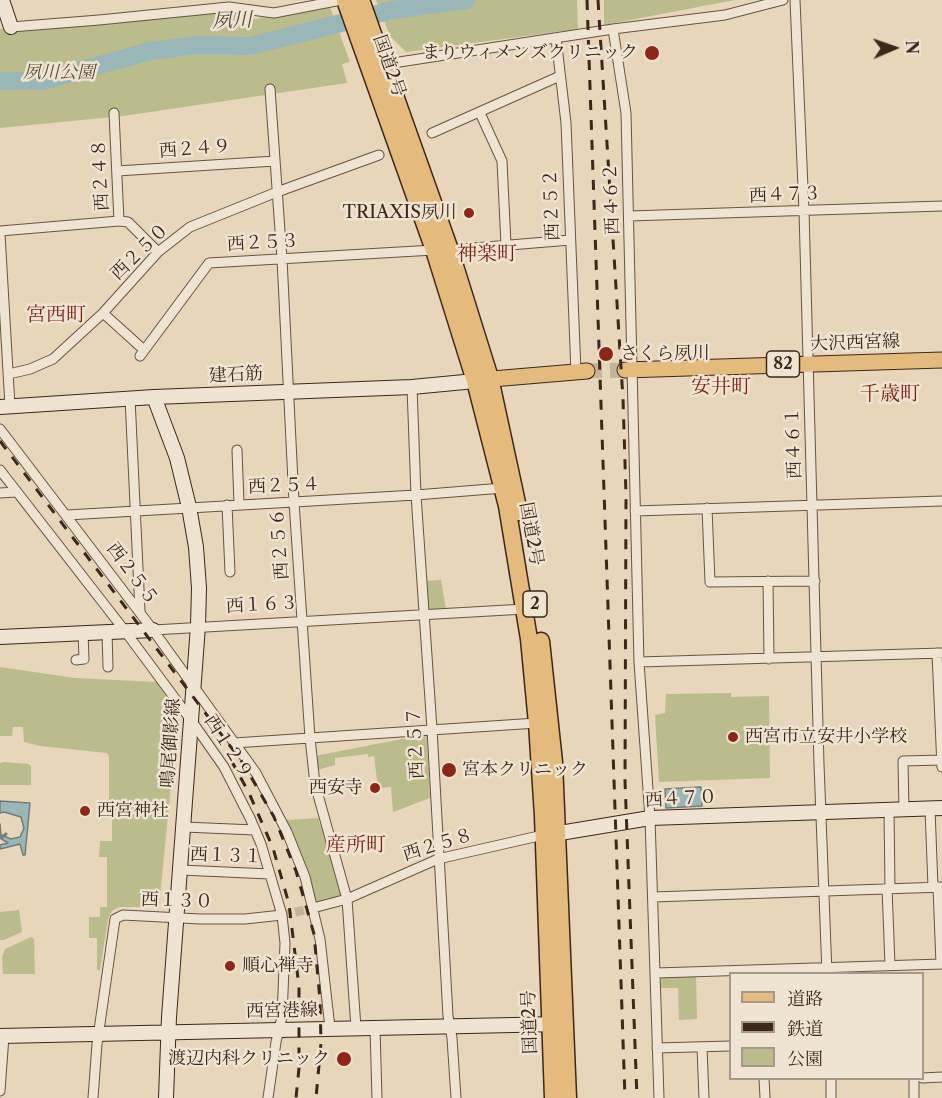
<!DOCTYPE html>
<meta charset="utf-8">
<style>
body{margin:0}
#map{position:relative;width:942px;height:1098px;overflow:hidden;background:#e7d6ba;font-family:"Libre Caslon Text","Noto Serif JP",serif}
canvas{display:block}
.legend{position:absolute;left:729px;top:972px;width:195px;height:108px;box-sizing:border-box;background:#efe4d2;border:2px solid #a89889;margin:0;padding:8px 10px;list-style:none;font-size:18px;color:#3d271b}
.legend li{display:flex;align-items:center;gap:12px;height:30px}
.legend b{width:30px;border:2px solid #a89889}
.north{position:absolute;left:864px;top:18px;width:60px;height:60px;-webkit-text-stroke:4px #efe4d2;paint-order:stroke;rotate:88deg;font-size:16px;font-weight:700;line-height:24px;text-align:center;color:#3d271b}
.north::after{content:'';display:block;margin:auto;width:21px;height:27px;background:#3d271b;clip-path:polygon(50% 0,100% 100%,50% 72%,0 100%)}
</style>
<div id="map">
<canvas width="942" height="1098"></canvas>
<ul class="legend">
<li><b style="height:8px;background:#e4bb7d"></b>道路</li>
<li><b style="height:8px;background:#3d271b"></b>鉄道</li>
<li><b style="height:16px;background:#babc8c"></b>公園</li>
</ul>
<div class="north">N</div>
</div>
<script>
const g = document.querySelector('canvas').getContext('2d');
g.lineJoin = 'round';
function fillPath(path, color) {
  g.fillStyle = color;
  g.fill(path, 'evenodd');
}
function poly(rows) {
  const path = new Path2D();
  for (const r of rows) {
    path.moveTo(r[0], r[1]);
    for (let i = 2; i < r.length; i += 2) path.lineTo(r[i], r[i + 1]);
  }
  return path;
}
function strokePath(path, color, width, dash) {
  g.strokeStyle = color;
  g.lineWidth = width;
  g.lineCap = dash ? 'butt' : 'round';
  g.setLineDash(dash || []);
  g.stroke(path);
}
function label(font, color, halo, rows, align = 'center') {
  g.font = font + ' "Libre Caslon Text","Noto Serif JP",serif';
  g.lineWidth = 5;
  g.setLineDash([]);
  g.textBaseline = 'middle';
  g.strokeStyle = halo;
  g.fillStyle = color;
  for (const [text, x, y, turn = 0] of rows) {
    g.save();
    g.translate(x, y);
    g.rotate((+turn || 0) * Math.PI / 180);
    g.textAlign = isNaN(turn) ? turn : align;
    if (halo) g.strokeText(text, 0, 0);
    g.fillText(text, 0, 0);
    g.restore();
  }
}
const green = poly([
 [376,0,577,0,578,29,406,52,390,36],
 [604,0,735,0,604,25],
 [329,4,350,62,342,64,347,83,123,116,0,128,0,29,225,10,255,19],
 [441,580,446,609,431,610,427,606,425,581],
 [0,667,75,678,157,682,178,714,159,907,119,907,112,911,108,919,100,970,97,970,97,938,89,938,89,917,100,917,100,907,107,907,107,857,99,857,100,841,112,841,112,814,109,813,109,756,107,753,40,746,24,742,23,727,13,727,12,736,0,736],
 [731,693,731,697,769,696,770,778,659,782,655,715,665,713,666,694],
 [427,736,430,798,393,812,391,787,378,788,374,756,368,757,368,754,335,758,335,765,317,770,315,756,412,737],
 [4,762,28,764,31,766,31,785,0,785,0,763],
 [318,818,342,892,341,897,316,904,286,820],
 [19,910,22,932,4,940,0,940,0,912],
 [31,937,34,939,35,974,3,974,2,957,5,949],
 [696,975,697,1019,679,1020,678,988,661,988,661,978]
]);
const water = poly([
 [701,787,702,806,666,808,665,789,701,787],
 [0,801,30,803,25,855,23,855,20,844,0,849,0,845,8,843,0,838,0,824,1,835,11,839,20,837,24,828,21,817,4,812,0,813,0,801]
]);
const stream = poly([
 [2,837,6,834]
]);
const river = poly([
 [0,81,43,81,150,51,197,45,250,46,393,10,466,0]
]);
const streetTunnel = poly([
 [282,915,313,908]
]);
const primaryTunnel = poly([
 [587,371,625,370]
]);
const street = poly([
 [795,0,804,211,819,764,827,974],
 [11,27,99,20,229,7,274,13,341,0],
 [613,29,626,113,639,662,650,818,659,1098],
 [556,38,566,123,576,372],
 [380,65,613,29,725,15,783,0],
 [270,89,282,259,294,502,310,738,315,784,347,899,356,1028],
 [114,113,119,221,128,222,158,252],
 [480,113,502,161,506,245],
 [432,133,560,76],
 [117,171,275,161],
 [629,216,942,206],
 [0,231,119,221],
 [0,234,10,406],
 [450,250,570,240],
 [103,313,144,350],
 [140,356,209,263,434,250],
 [9,374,30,369,53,359,103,313,158,252,190,227,277,192,379,155],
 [412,387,416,495,432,729,448,1016,452,1038,456,1098],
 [130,398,140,611],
 [0,429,153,630,256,773,287,832,305,877,320,939,330,1028],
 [237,450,239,504],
 [0,470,125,631,191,720,224,767,250,818,261,844,282,915,285,943,282,1017,276,1042,268,1098],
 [0,493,16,492],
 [227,505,230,572],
 [707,508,710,582,815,581],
 [635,511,942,501],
 [67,515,416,495,503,488],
 [768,581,769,659],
 [153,630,525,609],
 [107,632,108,667],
 [937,653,942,767],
 [76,660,84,659,83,632],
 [639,662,942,653],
 [234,743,537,723],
 [930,809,933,887],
 [889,810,890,888],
 [904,810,903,761,942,760],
 [184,827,255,830],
 [180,870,270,874],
 [938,887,941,964],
 [887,888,890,965],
 [653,897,942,887],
 [313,908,347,899,438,859,543,835],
 [656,973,942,964],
 [375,1028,377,1098],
 [702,1047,704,1098],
 [657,1048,730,1046],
 [764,1078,765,1098],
 [831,1078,831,1098],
 [922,1078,942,1077],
 [0,1091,4,1036],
 [93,1098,97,1044,115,919,123,915,200,919,245,919,282,915],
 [914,1098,914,1079,915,1078]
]);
const secondary = poly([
 [2,0,11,27],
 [154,397,177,458,189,507,196,547,199,588,198,626,169,1017,166,1098],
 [0,407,154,397,412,387,475,381],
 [0,637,153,630],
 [548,835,650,818,942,808],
 [0,1036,560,1024]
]);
const primary = poly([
 [625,370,942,360],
 [480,380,587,371]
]);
const highway = poly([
 [345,0,434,250,475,381,507,506,529,639,537,723,543,816,553,1098],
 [361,0,450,250,490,378,519,512],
 [541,641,554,762,568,1098]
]);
const rail = poly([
 [587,0,625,1098],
 [598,0,623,399,626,495,625,781,637,1098],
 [0,441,243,763,274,817,296,871,314,934,320,1000,321,1043,316,1098],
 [231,760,249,793,273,848,289,904,299,987,299,1068,296,1098]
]);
const markers = [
 [652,53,8,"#8f2418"],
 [469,213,6,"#8f2418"],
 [606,354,8,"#8f2418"],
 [733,737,6,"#8f2418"],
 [449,770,8,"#8f2418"],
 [375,788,6,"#8f2418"],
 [85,811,6,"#8f2418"],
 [230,966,6,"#8f2418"],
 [344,1059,8,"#8f2418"]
];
const shields = [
 [783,364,33],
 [535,604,24]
];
const shieldNames = [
 ["82",783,364],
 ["2",535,604]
];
const poiNames = [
 ["まりウィメンズクリニック",638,53,"right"],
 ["TRIAXIS夙川",457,213,"right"],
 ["さくら夙川",620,354],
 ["西宮市立安井小学校",745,737],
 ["宮本クリニック",462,770],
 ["西安寺",363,788,"right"],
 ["西宮神社",97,811],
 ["順心禅寺",242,966],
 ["渡辺内科クリニック",330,1059,"right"]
];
const streetNames = [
 ["国道2号",389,66,71],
 ["西２４９",195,149,-4],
 ["西２４８",101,175,-93],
 ["西４７３",785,195,-2],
 ["西４６２",612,199,-92],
 ["西２５２",552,205,-92],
 ["西２５３",263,243,-3],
 ["西２５０",140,252,-44],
 ["大沢西宮線",855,343,-2],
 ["建石筋",236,375,-3],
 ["西４６１",794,443,-92],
 ["西２５４",284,486,-2],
 ["国道2号",531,534,80],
 ["西２５６",280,544,-94],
 ["西２５５",132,574,53],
 ["西１６３",262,605,-3],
 ["鳴尾御影線",171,743,-86],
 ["西２５７",416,743,-93],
 ["西１２９",228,747,57],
 ["西４７０",681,799,-3],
 ["西２５８",438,845,-17],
 ["西１３１",226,856,2],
 ["西１３０",177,901,2],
 ["西宮港線",282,1011,-1],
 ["国道2号",530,1022,-92]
];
const parkNames = [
 ["夙川公園",59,73]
];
const waterNames = [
 ["夙川",232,21,-2]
];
const neighbourhoodNames = [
 ["神楽町",487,254],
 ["宮西町",56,315],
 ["安井町",721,387],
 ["千歳町",890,394],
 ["産所町",356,845]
];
fillPath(green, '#babc8c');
fillPath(water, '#99b7b8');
strokePath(water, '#747d79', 1.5);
strokePath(stream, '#747d79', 3);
strokePath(river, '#99b7b8', 18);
strokePath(streetTunnel, '#c5b39a', 9, [9, 4.5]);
strokePath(primaryTunnel, '#c5b39a', 15, [15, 8]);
strokePath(street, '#685343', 11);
strokePath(secondary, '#3d271b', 16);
strokePath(primary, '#3d271b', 17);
strokePath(highway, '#3d271b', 19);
strokePath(street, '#efe4d2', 9);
strokePath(secondary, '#efe4d2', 14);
strokePath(primary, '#e4bb7d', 15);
strokePath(highway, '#e4bb7d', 16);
strokePath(rail, '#3d271b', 3, [10, 10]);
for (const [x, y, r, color] of markers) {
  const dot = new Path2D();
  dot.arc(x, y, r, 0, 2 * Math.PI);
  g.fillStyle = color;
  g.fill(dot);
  strokePath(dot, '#efe4d2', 2);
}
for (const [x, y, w] of shields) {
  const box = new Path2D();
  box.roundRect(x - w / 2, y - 13, w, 26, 4.5);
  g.fillStyle = '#efe4d2';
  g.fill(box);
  strokePath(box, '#3d271b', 1.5);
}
label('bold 16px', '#3d271b', null, shieldNames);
label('18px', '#3d271b', '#efe4d2', poiNames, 'left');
label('18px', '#3d271b', '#efe4d2', streetNames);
label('italic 18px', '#5c4c37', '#efe4d2', parkNames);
label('italic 20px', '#544b42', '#efe4d2', waterNames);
label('20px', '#7a1f14', '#efe4d2', neighbourhoodNames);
</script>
